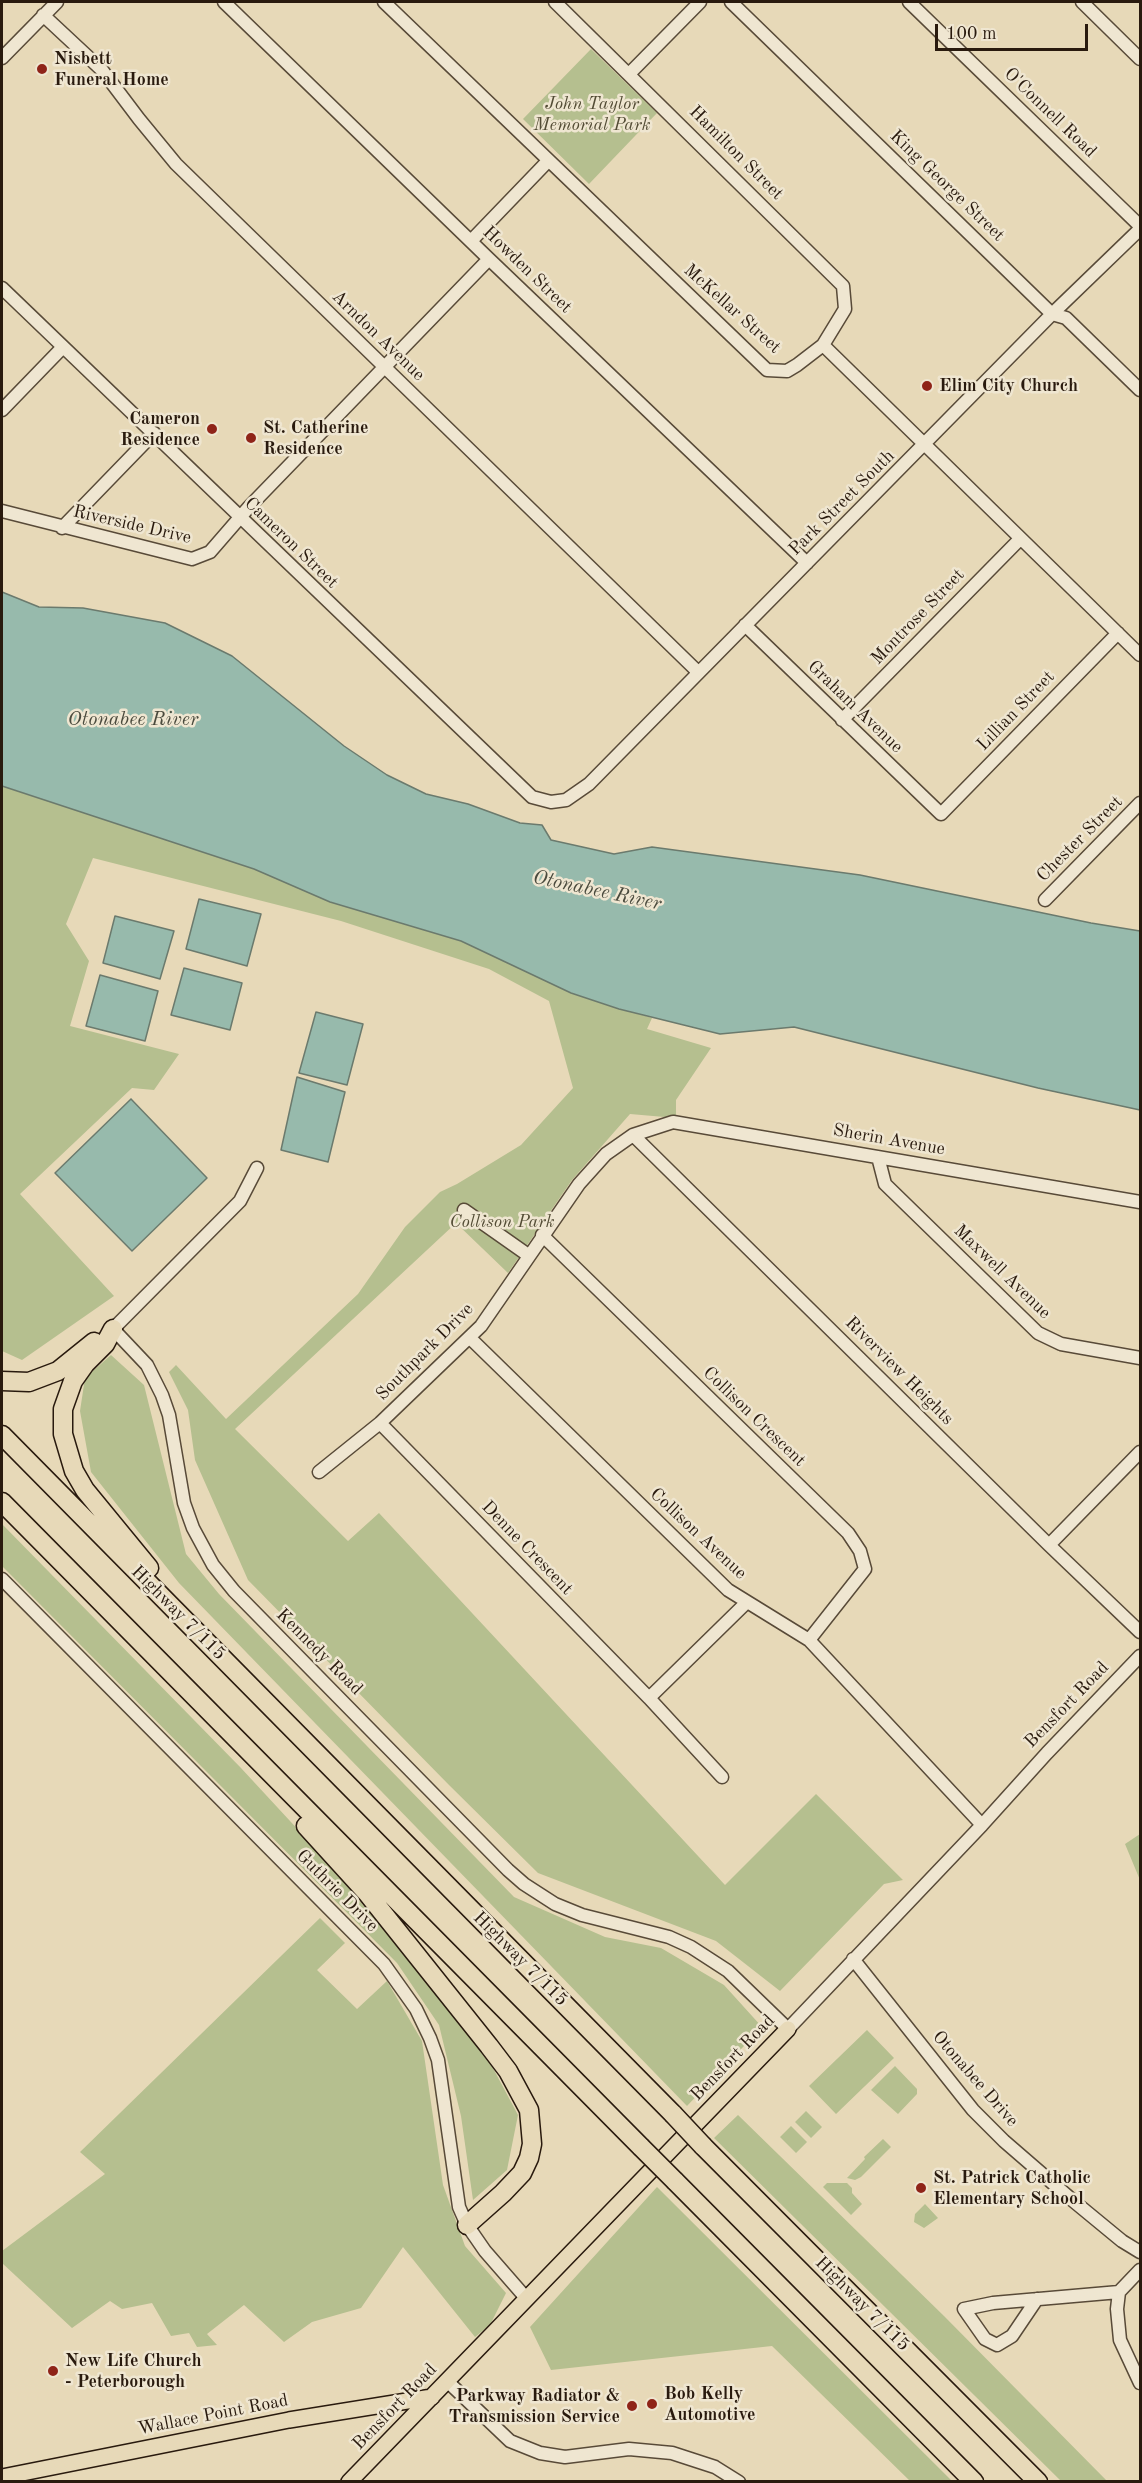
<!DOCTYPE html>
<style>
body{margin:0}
#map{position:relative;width:1142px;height:2483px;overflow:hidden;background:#e7d9b8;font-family:"Old Standard TT",serif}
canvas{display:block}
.frame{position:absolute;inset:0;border:3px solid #291a0e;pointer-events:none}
.scale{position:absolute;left:935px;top:24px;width:153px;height:27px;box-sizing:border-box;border:3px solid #291a0e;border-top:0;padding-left:8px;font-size:18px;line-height:21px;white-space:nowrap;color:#291a0e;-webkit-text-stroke:4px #efe6d1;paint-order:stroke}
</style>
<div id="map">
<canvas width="1142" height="2483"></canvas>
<div class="frame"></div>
<div class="scale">100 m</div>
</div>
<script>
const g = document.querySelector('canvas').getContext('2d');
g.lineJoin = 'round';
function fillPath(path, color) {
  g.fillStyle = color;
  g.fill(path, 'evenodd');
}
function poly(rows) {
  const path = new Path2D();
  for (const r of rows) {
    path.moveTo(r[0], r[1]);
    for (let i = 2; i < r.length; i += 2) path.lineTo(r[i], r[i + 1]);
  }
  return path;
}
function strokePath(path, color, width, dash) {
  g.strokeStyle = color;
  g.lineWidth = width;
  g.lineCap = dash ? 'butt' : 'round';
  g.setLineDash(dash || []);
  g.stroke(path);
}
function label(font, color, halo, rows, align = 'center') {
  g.font = font + ' "Old Standard TT",serif';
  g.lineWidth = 5;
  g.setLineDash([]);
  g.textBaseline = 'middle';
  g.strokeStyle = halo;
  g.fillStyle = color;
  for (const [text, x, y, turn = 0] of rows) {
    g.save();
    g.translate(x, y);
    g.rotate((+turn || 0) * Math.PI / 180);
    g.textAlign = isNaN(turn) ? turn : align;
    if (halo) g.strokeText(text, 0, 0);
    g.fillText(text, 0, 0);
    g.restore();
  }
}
const green = poly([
 [591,49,657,113,589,184,523,119],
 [2,786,254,869,330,902,461,941,571,993,652,1018,647,1029,711,1048,676,1100,676,1118,630,1114,572,1180,508,1273,456,1223,235,1429,348,1541,379,1513,725,1885,816,1794,903,1880,884,1884,780,1991,716,1941,538,1873,449,1785,248,1580,195,1460,188,1410,169,1372,176,1365,226,1419,358,1294,405,1227,440,1192,457,1184,521,1145,573,1088,549,1001,489,969,341,921,93,858,66,924,89,961,70,1026,179,1054,154,1090,132,1088,20,1194,114,1296,22,1360,2,1351],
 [111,1355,144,1385,186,1554,219,1594,514,1897,605,1937,661,1948,724,1985,762,2027,687,2106,179,1583,91,1472,80,1411,85,1378],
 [2,1524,241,1768,327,1861,486,2055,518,2115,507,2170,473,2200,461,2116,439,2025,397,1963,2,1566],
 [1140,1834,1140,1880,1125,1844],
 [320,1918,345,1943,317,1970,357,2009,387,1981,422,2041,443,2185,465,2246,506,2293,490,2325,475,2337,403,2247,361,2308,312,2322,284,2342,244,2305,207,2334,217,2345,197,2347,189,2333,171,2336,152,2303,122,2309,110,2301,72,2328,2,2263,2,2251,105,2174,80,2152],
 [867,2030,894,2058,836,2114,809,2086],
 [895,2066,917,2089,917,2094,898,2114,871,2090],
 [806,2111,822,2127,811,2138,795,2122],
 [738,2115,944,2316,1107,2481,1061,2481,714,2138],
 [791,2126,807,2142,796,2153,780,2137],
 [883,2139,891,2147,861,2177,855,2180,847,2178,865,2159,864,2157],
 [827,2183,847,2183,852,2188,852,2193,862,2204,851,2215,823,2187],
 [657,2187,952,2481,910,2481,772,2346,551,2370,530,2327],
 [925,2204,938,2218,924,2228,914,2222,915,2214]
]);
const water = poly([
 [2,592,39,607,83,608,165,623,232,656,344,746,387,775,426,794,468,804,520,823,542,825,551,840,614,854,652,847,860,875,1091,923,1140,931,1140,1110,1038,1088,794,1027,720,1034,619,1009,571,993,461,941,330,902,254,869,2,786,2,592],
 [199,899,261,914,247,966,186,949,199,899],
 [115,916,174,931,160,979,103,963,115,916],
 [184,968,242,983,230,1030,171,1015,184,968],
 [100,975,158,991,145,1041,86,1026,100,975],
 [316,1012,363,1024,347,1085,299,1073,316,1012],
 [297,1077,345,1092,328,1162,281,1150,297,1077],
 [131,1099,207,1178,132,1251,55,1173,131,1099]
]);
const minor = poly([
 [224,2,489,259,807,563],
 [384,2,767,370,787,371,797,365,823,345,845,309,843,286,555,2],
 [731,2,1052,314,1066,318,1140,390],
 [909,2,1140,226],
 [1082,2,1140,59],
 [43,15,102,70,139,119,176,164,698,672],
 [2,58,57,2],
 [630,73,700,2],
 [471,241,548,161],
 [2,288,532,797,551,802,566,800,589,784,1052,314,1140,229],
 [823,345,1140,655],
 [2,410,63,347],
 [2,511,192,559,210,552,249,507,489,259],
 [62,528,154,433],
 [745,625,941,814,1118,633],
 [842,720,1020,539],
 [1045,900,1140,803],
 [633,1135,1049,1545,1140,1632],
 [878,1157,885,1184,1038,1333,1061,1344,1140,1358],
 [257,1168,240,1201,113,1329,147,1365,162,1395,169,1415,184,1503,193,1528,213,1565,234,1591,508,1870,524,1884,555,1904,582,1915,669,1937,691,1947,728,1971,788,2029,982,1825,1047,1753,1140,1656],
 [464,1210,528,1255],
 [542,1235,848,1533,860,1551,865,1569,809,1640],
 [470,1338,728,1590,809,1640,982,1825],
 [380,1423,649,1698,722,1777],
 [319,1472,380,1423,481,1326,579,1184,606,1154,633,1135,673,1122,1140,1202],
 [1049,1545,1140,1452],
 [2,1579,384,1964,416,2009,430,2038,438,2060,459,2207,467,2225,485,2251,526,2298],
 [649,1698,747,1602],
 [853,1959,973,2110,1004,2141,1071,2199,1122,2241,1140,2252],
 [1140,2270,1119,2292,1117,2309,1120,2340,1140,2383],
 [1037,2299,1012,2336,997,2345,985,2339,964,2309,993,2303,1119,2292],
 [447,2381,510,2441,540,2453,565,2457,629,2449,672,2453,715,2467,739,2482]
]);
const major = poly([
 [2,2477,289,2420,432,2397],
 [349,2482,788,2029]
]);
const highway = poly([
 [113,1329,105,1344,85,1364,73,1381,63,1409,63,1434,74,1471,85,1490,149,1568],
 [2,1381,29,1382,58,1371,94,1342],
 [2,1435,673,2114],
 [2,1502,641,2147],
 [306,1826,367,1893,489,2046,508,2071,529,2110,532,2144,529,2158,522,2173,503,2193,467,2225],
 [703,2146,1038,2482],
 [675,2181,974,2482]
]);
const highwayBridge = poly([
 [673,2114,703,2146],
 [641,2147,675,2181]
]);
const markers = [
 [42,69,6,"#8f2418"],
 [927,386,6,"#8f2418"],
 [212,429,6,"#8f2418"],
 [251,438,6,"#8f2418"],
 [921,2188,6,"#8f2418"],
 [53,2371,6,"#8f2418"],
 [652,2404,6,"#8f2418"],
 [632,2406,6,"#8f2418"]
];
const poiNames = [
 ["Nisbett",54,59],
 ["Funeral Home",54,80],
 ["Elim City Church",939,386],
 ["Cameron",200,419,"right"],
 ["Residence",200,440,"right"],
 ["St. Catherine",263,428],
 ["Residence",263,449],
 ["St. Patrick Catholic",933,2178],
 ["Elementary School",933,2199],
 ["New Life Church",65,2361],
 ["- Peterborough",65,2382],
 ["Bob Kelly",664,2394],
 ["Automotive",664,2415],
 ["Parkway Radiator &",620,2396,"right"],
 ["Transmission Service",620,2417,"right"]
];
const parkNames = [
 ["John Taylor",592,104],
 ["Memorial Park",592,125],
 ["Collison Park",502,1222]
];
const streetNames = [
 ["O'Connell Road",1050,113,44],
 ["Hamilton Street",736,153,45],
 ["King George Street",947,186,44],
 ["Howden Street",527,270,44],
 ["McKellar Street",732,309,42],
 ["Arndon Avenue",378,336,44],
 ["Park Street South",842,503,-45],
 ["Riverside Drive",132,525,13],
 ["Cameron Street",291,543,44],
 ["Montrose Street",918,617,-46],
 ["Graham Avenue",855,707,44],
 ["Lillian Street",1016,711,-46],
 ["Chester Street",1080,839,-45],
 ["Sherin Avenue",889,1140,10],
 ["Maxwell Avenue",1002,1272,44],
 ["Southpark Drive",425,1352,-45],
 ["Riverview Heights",899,1371,45],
 ["Collison Crescent",754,1417,44],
 ["Collison Avenue",698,1534,43],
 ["Denne Crescent",527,1548,46],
 ["Highway 7/115",178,1613,45],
 ["Kennedy Road",319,1652,45],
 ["Bensfort Road",1067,1705,-46],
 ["Guthrie Drive",337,1891,45],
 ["Highway 7/115",520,1959,45],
 ["Bensfort Road",733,2058,-46],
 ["Otonabee Drive",975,2079,49],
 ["Highway 7/115",862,2304,45],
 ["Bensfort Road",395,2407,-46],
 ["Wallace Point Road",213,2415,-11]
];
const waterNames = [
 ["Otonabee River",133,720],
 ["Otonabee River",597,891,12]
];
fillPath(green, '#b5bf8f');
fillPath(water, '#97baac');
strokePath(water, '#6b7a6d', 1.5);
strokePath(minor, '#584a38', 15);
strokePath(major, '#291a0e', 18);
strokePath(highway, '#291a0e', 21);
strokePath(minor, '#efe6d1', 12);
strokePath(major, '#e7d9b8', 15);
strokePath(highway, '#e7d9b8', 18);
strokePath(highwayBridge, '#291a0e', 21, []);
strokePath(highwayBridge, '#e7d9b8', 18);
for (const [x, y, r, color] of markers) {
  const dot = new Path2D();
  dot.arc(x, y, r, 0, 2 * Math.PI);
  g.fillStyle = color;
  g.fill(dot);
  strokePath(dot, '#efe6d1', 2);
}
label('bold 18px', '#291a0e', '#efe6d1', poiNames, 'left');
label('italic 18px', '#534c35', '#efe6d1', parkNames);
label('18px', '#291a0e', '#efe6d1', streetNames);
label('italic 20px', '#4a4a3d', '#efe6d1', waterNames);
</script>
